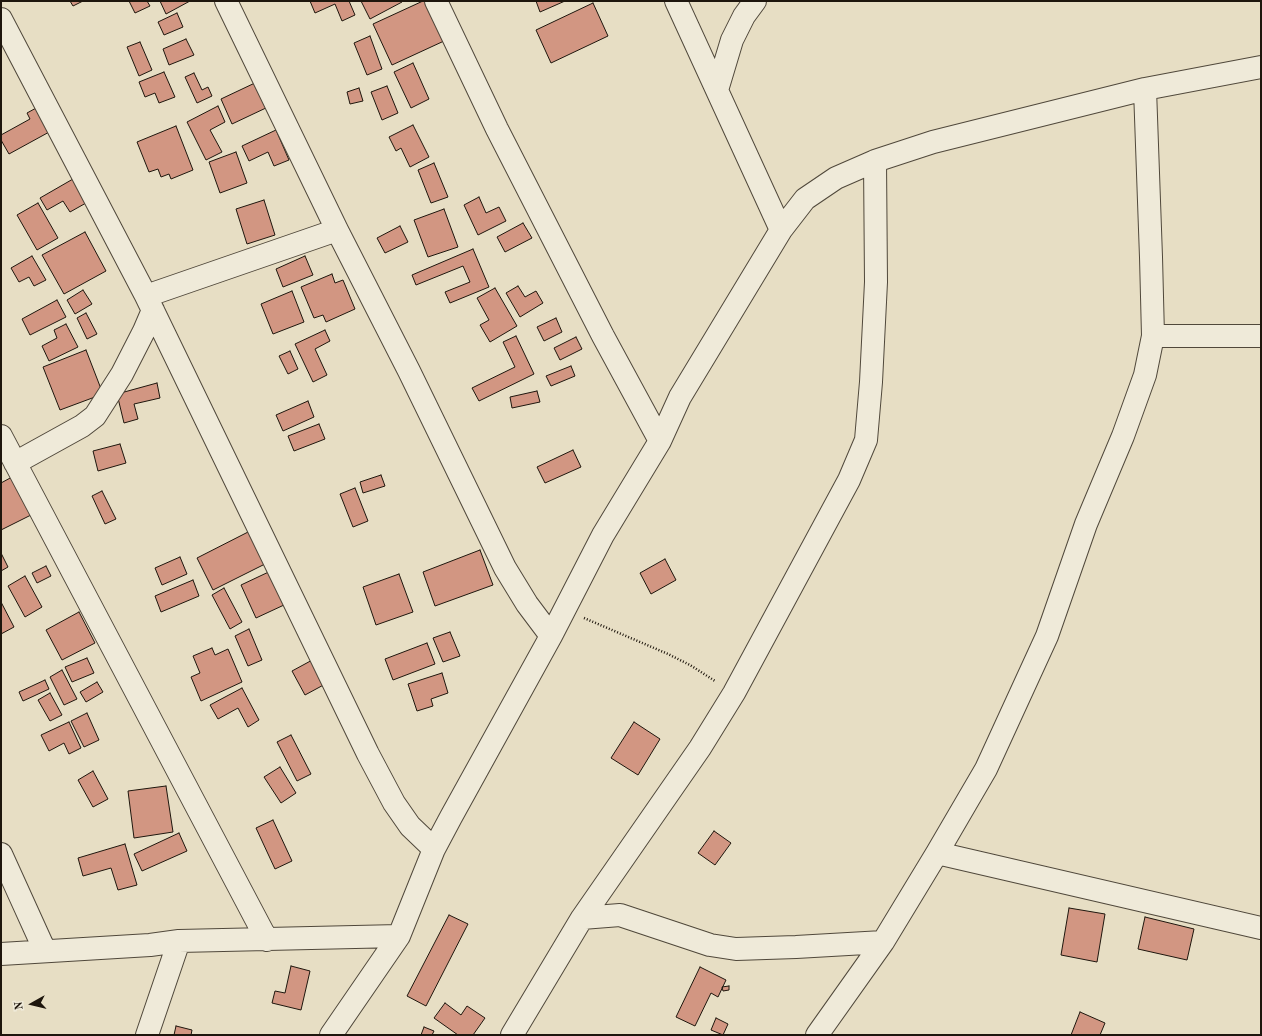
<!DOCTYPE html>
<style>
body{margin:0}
#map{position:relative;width:1262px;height:1036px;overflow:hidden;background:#e7dec4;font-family:"Old Standard TT",serif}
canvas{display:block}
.frame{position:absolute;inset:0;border:2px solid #1e160d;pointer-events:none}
.north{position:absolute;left:12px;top:984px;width:40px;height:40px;-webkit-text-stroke:3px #efead9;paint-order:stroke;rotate:262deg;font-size:11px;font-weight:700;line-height:16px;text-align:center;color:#1e160d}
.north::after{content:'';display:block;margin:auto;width:14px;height:18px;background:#1e160d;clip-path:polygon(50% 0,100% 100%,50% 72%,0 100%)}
</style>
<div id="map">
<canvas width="1262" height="1036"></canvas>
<div class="frame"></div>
<div class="north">N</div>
</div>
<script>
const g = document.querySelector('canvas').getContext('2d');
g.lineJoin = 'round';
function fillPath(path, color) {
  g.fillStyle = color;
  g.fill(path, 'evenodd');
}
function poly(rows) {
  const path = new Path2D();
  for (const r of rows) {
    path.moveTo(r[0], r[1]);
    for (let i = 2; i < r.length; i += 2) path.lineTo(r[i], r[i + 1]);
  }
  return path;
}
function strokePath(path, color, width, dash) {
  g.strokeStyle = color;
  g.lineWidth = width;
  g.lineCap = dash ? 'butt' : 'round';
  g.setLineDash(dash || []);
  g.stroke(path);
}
const building = poly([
 [70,1,83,1,73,6,70,1],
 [129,1,147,1,150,6,135,13,129,1],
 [160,1,190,1,166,14,160,1],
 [310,1,349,1,355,15,342,21,335,4,315,13,310,1],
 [361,1,401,1,402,2,370,19,361,1],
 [423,1,426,1,444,41,392,65,373,24,423,1],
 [536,1,565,1,540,12,536,1],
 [593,3,608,36,551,63,536,30,593,3],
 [177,13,183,27,164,35,158,22,177,13],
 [370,36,382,69,367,75,354,43,370,36],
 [186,39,194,55,169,65,163,49,186,39],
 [140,42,152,70,139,76,127,47,140,42],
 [413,63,429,99,411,108,394,72,413,63],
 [164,72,175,97,159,103,155,93,145,97,139,82,164,72],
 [194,73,202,90,208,87,212,96,197,103,185,77,194,73],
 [257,82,268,107,232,124,221,99,257,82],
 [387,86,398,113,382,120,371,92,387,86],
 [359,88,363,101,350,104,347,92,359,88],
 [218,106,225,122,210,130,222,152,206,160,187,122,218,106],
 [38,107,51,131,9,154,1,140,1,135,30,119,27,113,38,107],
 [413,125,429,157,410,167,401,148,396,151,389,137,413,125],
 [176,126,193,170,171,179,169,174,161,177,158,169,149,172,137,142,176,126],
 [276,130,289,160,274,166,268,152,249,161,242,146,276,130],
 [236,152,247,183,220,193,209,162,236,152],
 [434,163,448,197,431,203,418,170,434,163],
 [73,179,86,203,70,212,63,201,47,210,40,198,73,179],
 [479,197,486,213,499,207,506,221,478,235,464,205,479,197],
 [264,200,275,235,247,244,236,209,264,200],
 [38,203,58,238,37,250,17,215,38,203],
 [444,209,458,247,428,257,414,220,444,209],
 [523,223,532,238,505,252,497,237,523,223],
 [400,226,408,242,385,253,377,238,400,226],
 [85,232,106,271,64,294,42,255,85,232],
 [473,249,489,287,450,303,445,292,470,282,463,266,416,285,412,275,473,249],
 [32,256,46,280,34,286,29,277,19,282,11,268,32,256],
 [305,256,313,275,283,287,276,269,305,256],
 [332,274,335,283,343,280,355,309,326,322,323,315,314,318,301,287,332,274],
 [518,286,525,297,536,291,543,303,520,317,506,293,518,286],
 [495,288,517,326,490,342,480,325,489,320,477,298,495,288],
 [83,290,92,304,75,314,67,300,83,290],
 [292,291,304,322,273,334,261,304,292,291],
 [57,300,66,317,30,335,22,319,57,300],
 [86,313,97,334,87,339,77,318,86,313],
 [556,318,562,332,544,341,537,327,556,318],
 [66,324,78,347,49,361,42,346,57,338,54,330,66,324],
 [325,330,330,341,315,349,327,375,313,382,295,344,325,330],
 [516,336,534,374,479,401,472,388,515,367,503,342,516,336],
 [576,337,582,349,560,360,554,348,576,337],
 [86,350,103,394,60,410,43,367,86,350],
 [290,351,298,369,288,374,279,356,290,351],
 [571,366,575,376,551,386,546,376,571,366],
 [157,383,160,398,134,404,138,419,124,423,117,394,157,383],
 [537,391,540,402,512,408,510,397,537,391],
 [308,401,314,417,283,431,276,415,308,401],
 [319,424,325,439,294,451,288,436,319,424],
 [120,444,126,463,98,471,93,451,120,444],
 [573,450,581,467,545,483,537,467,573,450],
 [381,475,385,486,363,493,360,482,381,475],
 [12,477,31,515,1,530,1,483,12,477],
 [355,488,368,521,353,527,340,494,355,488],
 [102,491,116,519,105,524,92,496,102,491],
 [252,530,267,563,213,590,197,558,252,530],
 [480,550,493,585,435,606,423,572,480,550],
 [1,553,8,567,1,571,1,553],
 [180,557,187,574,162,585,155,568,180,557],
 [665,559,676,580,651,594,640,573,665,559],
 [46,566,51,576,37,583,32,573,46,566],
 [275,569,284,605,256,618,241,585,275,569],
 [399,574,413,612,376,625,363,587,399,574],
 [25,576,42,607,25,617,8,586,25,576],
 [193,580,199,596,161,612,155,596,193,580],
 [224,588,242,622,230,629,212,595,224,588],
 [1,602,14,627,1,634,1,602],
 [79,612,95,643,62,660,46,630,79,612],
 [249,629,262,660,248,666,235,636,249,629],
 [450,632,460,656,443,662,433,638,450,632],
 [427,643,435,664,393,680,385,659,427,643],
 [212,648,215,655,228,649,242,682,201,701,191,677,200,673,193,656,212,648],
 [87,658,94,673,72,682,65,667,87,658],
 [316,658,329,682,305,695,292,671,316,658],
 [62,670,77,699,64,705,50,677,62,670],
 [442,673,448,693,431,699,433,706,417,711,408,684,442,673],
 [45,680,49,689,23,701,19,692,45,680],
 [97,682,103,692,86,702,80,692,97,682],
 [242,688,259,720,248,727,238,708,218,719,210,705,242,688],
 [50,693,62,715,50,721,38,700,50,693],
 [87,713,99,740,84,747,71,721,87,713],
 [69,722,81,748,69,754,64,743,49,751,41,735,69,722],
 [634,722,660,739,638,775,611,758,634,722],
 [291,735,311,774,297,781,277,742,291,735],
 [280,767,296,793,281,803,264,777,280,767],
 [93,771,108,799,93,807,78,780,93,771],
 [166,786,173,832,134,838,128,791,166,786],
 [273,820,292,861,275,869,256,828,273,820],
 [714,831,731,843,715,865,698,853,714,831],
 [179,833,187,851,142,871,134,854,179,833],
 [125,844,137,885,118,890,111,868,83,876,78,858,125,844],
 [1069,908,1105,914,1097,962,1061,955,1069,908],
 [449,915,468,924,426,1006,407,996,449,915],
 [1145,917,1194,929,1187,960,1138,949,1145,917],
 [291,966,310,971,301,1010,272,1003,275,991,285,993,291,966],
 [700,967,726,980,718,997,711,993,695,1026,676,1017,700,967],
 [729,986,729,990,723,991,722,987,729,986],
 [445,1003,461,1015,467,1006,485,1018,473,1035,458,1035,434,1018,445,1003],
 [1080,1012,1105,1023,1100,1035,1071,1035,1080,1012],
 [716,1018,728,1024,723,1035,711,1030,716,1018],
 [176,1026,192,1030,191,1035,174,1035,176,1026],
 [424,1027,434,1031,432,1035,421,1035,424,1027]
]);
const path = poly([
 [584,618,668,654,690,665,715,681]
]);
const minor = poly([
 [226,1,337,230,409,371,505,568,527,604,551,636],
 [436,1,497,129,603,336,660,441],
 [676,1,781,230],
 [1,19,146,296,368,754,394,803,410,826,434,849],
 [717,90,732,40,744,16,755,1],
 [146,296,337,230],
 [1153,336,1261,336],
 [1,436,267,940],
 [15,463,82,426,95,416,122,374,144,331,153,310],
 [937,853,1261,928],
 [1,854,45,951],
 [582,918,620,915,710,945,736,949,796,947,883,942],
 [1,954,150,945,179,941,399,936],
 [147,1035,179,941],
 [331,1035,399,936,434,849,451,817,551,636,603,535,660,441,680,397,781,230,805,199,836,178,875,161,933,142,1145,89,1261,67],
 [512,1035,582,918,700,748,734,693,849,480,866,440,871,382,876,282,875,161],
 [817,1035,883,942,937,853,986,769,1047,636,1086,524,1123,436,1145,375,1153,336,1151,257,1145,89]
]);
fillPath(building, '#d29682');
strokePath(building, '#1e160d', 1);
strokePath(minor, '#50483b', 24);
strokePath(path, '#1e160d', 2.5, [1, 2]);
strokePath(minor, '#efead9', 22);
</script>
